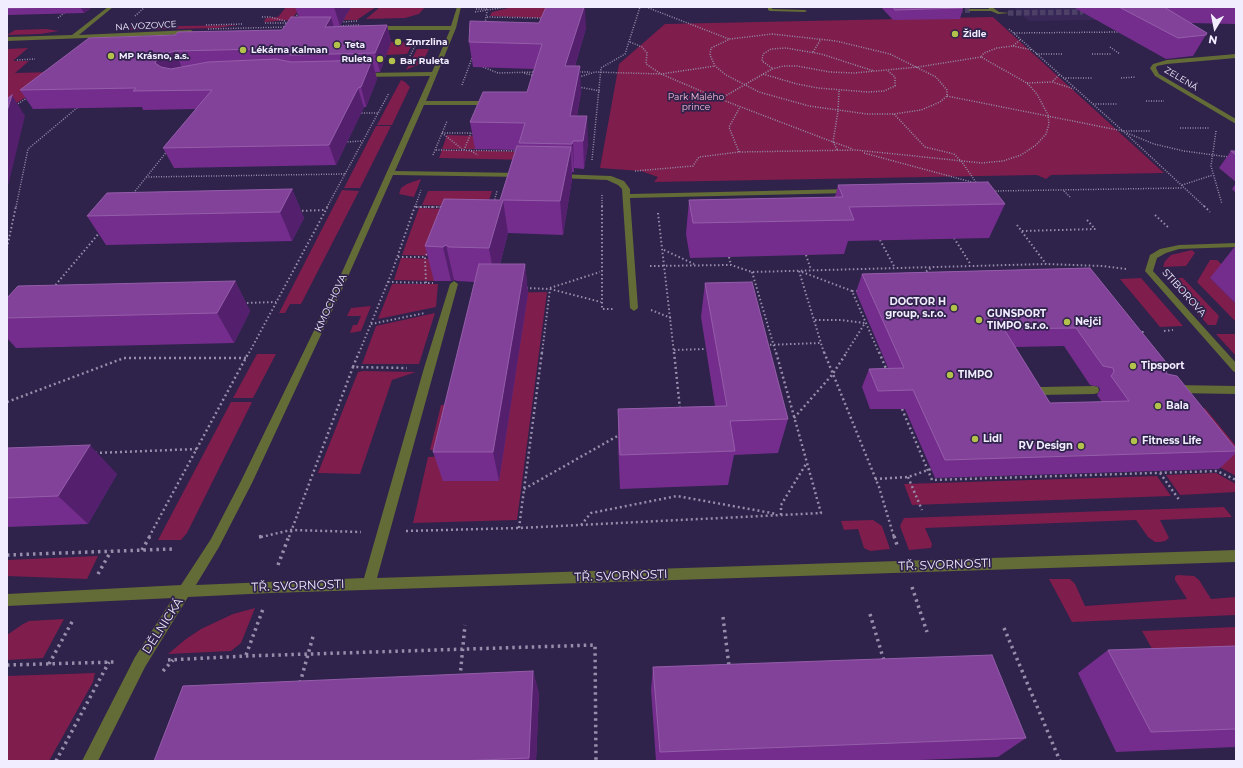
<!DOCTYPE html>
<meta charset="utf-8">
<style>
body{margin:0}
#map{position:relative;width:1243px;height:768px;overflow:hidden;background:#2f224b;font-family:Montserrat,sans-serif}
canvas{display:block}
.frame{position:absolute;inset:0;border:8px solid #f1edfe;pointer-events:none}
.north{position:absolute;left:1195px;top:8px;width:40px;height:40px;-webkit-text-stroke:3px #2f224b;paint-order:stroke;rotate:190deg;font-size:11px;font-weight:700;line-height:16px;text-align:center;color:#f1edfe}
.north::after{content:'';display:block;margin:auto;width:14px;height:18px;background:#f1edfe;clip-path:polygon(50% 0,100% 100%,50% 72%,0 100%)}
</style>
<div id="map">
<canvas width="1243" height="768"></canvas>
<div class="frame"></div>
<div class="north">N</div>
</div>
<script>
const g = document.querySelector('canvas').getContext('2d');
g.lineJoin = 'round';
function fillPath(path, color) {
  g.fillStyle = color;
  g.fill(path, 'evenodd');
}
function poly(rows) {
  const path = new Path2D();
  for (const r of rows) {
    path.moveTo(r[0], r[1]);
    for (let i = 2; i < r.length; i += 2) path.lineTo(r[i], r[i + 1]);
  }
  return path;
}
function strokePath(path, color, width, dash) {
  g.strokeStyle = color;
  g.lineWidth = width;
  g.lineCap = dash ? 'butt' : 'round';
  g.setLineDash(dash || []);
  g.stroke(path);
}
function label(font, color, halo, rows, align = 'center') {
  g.font = font + ' Montserrat,sans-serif';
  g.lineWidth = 3.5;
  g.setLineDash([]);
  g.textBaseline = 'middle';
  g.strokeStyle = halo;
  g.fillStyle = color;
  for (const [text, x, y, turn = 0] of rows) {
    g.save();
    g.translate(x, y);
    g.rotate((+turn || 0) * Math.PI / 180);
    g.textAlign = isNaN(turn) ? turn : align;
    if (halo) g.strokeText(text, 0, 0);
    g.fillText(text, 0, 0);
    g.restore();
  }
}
const built = poly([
 [1013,7,1080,7,1098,20,1029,21]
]);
const green = poly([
 [286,7,301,7,291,20,264,22,266,18,278,17],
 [305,7,376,7,357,20,296,20],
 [380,7,425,7,419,14,405,18,366,19],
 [512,7,569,7,546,18,490,16,492,12],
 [993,17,1164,173,1051,175,1046,179,1037,175,654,182,658,177,641,171,600,168,619,64,665,24],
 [238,25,217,28,126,30,132,27],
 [46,29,59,31,40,34,7,35,15,30],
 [391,42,402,42,412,45,407,54,386,55],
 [28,48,13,61,29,61,15,73,53,72,56,78,7,109,7,49],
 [417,49,429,49,422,63,406,70],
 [401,80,405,82,410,87,392,125,377,125],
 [376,126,391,126,360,188,344,188],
 [447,135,480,136,475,149,442,149],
 [442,150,532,152,530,160,439,158],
 [421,179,414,197,399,194,401,188,407,184],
 [342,190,359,191,301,304,290,304,285,313,279,313],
 [428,191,492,191,487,207,422,205],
 [419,208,486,210,443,256,402,255],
 [1192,250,1195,253,1186,266,1163,267,1165,261,1171,255],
 [401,258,442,259,434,281,394,280],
 [1210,260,1217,260,1235,277,1210,278,1236,304,1236,322,1197,282],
 [1141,278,1183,326,1160,327,1120,279],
 [1166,278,1183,278,1219,316,1216,325,1208,325],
 [392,284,438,284,436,307,378,319],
 [547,292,517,520,413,523,428,457,448,456,485,293],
 [371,306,361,331,350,333,353,325,357,325,361,316,347,316,351,308],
 [435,313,419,364,362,364,376,326],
 [1216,334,1236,334,1236,356],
 [257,354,276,354,253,398,233,398],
 [363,371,416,372,392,380,360,474,318,473,358,372],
 [231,402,252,402,187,533,181,540,158,540],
 [441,405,460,405,449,450,430,450],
 [1204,407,1236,446,1236,476,1221,468,1218,464],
 [1216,473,1236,484,1236,492,1180,495,1166,475],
 [1157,476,1171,496,912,505,904,484],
 [1224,507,1232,517,1160,520,1169,538,1165,541,1160,542,1155,542,1148,537,1136,520,925,528,932,544,931,548,909,550,900,526,904,518],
 [873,520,882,526,890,549,870,551,864,548,858,529,844,530,841,521],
 [98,556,87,579,7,576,7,560],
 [1177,575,1194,576,1199,580,1211,599,1236,597,1236,615,1072,622,1049,579,1070,579,1075,584,1085,606,1187,599,1175,580,1175,577],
 [255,608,241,643,231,651,168,654,186,639,201,629,233,614],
 [64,619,43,658,7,660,7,635,23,624,29,621],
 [1236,627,1236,668,1164,670,1142,631],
 [95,673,93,682,49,761,7,761,7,676]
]);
const minorTunnel = poly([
 [949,11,970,10],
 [1008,13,1083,12]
]);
const pathFar3 = poly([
 [646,7,729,39],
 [476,9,488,9],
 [475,12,506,7],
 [135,16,145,7],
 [262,17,270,17,285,21],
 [487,17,544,18],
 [58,18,65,12],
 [294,20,302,7],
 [341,22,358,21],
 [265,23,290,23],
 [485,23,487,12],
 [206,25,242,24],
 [338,26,359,25],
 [208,29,287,27],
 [1009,29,1123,131,1205,207],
 [1014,33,1121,32],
 [772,34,836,41,890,54,936,77,947,90,947,96,940,102,921,110,894,114,867,114,809,106,759,92,726,75,715,66,710,55,711,48,730,39,772,34],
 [630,42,642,47,647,53,646,64,661,74,720,99,833,142,838,151],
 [1013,46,1032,50],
 [1110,47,1120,54],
 [813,52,821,39],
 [1036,54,1063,54],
 [1092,54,1112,54],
 [410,56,415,46],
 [17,60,35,59],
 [483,67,498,73,536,72],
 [772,68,762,61,763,54,771,49,786,48,821,54,874,71],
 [577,72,590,72],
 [524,73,535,76],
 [763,74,797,84,818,88,868,92,884,91,895,86,895,77,888,71],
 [1059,75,1052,82,1074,89],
 [579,77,595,72,661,74,715,66],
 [1063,78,1092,78],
 [1121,78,1136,77],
 [1027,83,1052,82],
 [462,85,472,58],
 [579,87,600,91],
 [839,91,838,111,833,142,853,149],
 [947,96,1123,131,1150,131],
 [720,99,772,69,783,66,797,66,830,72,854,73,918,67,981,57],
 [1146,101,1164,101],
 [1093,104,1118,104],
 [16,105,27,98],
 [359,113,378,113],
 [894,114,925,147,954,154,962,162,977,184],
 [1180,128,1210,128],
 [1216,131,1211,166,1222,204],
 [442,133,474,133],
 [442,133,462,149],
 [1127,133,1154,144,1184,151,1236,158],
 [345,142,362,141],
 [436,150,518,151],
 [464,150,471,133],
 [469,150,478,155],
 [739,152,729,127,740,107],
 [864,153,975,183],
 [433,155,447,121],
 [592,160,601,68,625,54,640,7],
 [635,171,693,166,699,157,739,152,856,150,982,163,1003,161,1021,155,1036,145,1046,134,1049,124,1048,115,1037,94,1027,83,981,57,984,53,997,48,1013,46,1020,40],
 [146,177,345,174],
 [1182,185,1213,175],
 [993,191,1183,188],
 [1064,191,1071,198],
 [132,195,168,150],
 [602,195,602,207],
 [494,202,497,191],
 [16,207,28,149,78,107],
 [327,207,389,93],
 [415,207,421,190],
 [416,207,444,207]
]);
const pathFar2 = poly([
 [602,206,602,309,615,309],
 [1204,206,1210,212],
 [416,207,444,207],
 [298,211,325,210],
 [658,213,674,353],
 [1155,215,1169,228],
 [1087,220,1095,229],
 [1017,225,1046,264],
 [1022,231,1096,229],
 [954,238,971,265],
 [880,240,895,268],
 [7,248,16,206],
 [664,250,694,264],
 [806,255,811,270],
 [398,257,425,257],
 [729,257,731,265],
 [650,266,731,265,752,272,1046,264,1102,266,1126,269],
 [799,271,824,353],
 [752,272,776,353],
 [802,272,852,291,879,353],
 [923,274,932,267],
 [388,282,433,283],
 [426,283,425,257,428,252],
 [53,288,100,232],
 [526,288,550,289,601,302],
 [550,288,600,272],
 [852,291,858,291],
 [243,303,276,302],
 [651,310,671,318],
 [815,320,841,320,865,323],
 [371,324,425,313],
 [1164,331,1173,330],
 [1138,332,1146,332],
 [766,345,820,343],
 [674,350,706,349],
 [249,353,328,206],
 [359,353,392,272,415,206],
 [542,353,550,289],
 [846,353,865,323]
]);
const pathFar1 = poly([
 [674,352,680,409],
 [824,352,879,487,894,537],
 [879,352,887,371],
 [353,367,359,352],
 [7,402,124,358,246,358],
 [902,409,932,480,1217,471,1236,480],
 [794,418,832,375,847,352],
 [95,453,197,449],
 [1160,473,1180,501],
 [908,477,922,510],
 [875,479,908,477,931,469],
 [524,489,621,434],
 [781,515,781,505,806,464],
 [581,525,591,513,677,496,777,514],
 [519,528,542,352],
 [406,531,519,528,821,513,776,352],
 [149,537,249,352],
 [261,537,291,530,361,532],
 [289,537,353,367,407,368]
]);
const path = poly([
 [894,536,897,545],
 [259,537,265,536],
 [142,550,150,536],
 [7,555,173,549],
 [278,565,289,536],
 [98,574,111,551],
 [912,587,927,632],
 [870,614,884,661],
 [723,617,729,666],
 [1004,628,1060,761],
 [246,655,263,609],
 [168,660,246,656,595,645,596,761],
 [49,664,73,620],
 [7,665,114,662],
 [163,671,173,660],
 [460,677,465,625],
 [300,683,314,633],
 [56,761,109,662]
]);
const minor = poly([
 [108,7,113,7,79,35,191,30,194,32,191,34,7,41,7,37,72,35,108,7],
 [457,7,461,7,456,28,426,101,490,101,493,103,490,105,424,105,395,171,522,173,526,175,522,177,393,175,346,281,252,483,219,547,196,585,364,578,424,368,450,284,454,281,458,284,377,578,1236,550,1236,562,271,593,188,597,145,667,98,761,82,761,135,657,173,598,7,606,7,594,181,585,211,539,241,481,338,281,430,76,362,77,359,75,362,73,432,72,450,30,375,30,372,28,375,26,451,26,457,7],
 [768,7,772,7,772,9,805,10,807,11,805,12,770,11,768,10,768,7],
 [988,7,992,7,999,12,1010,13,998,14,991,11,970,11,968,10,970,9,989,9,988,7],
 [1236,54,1236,58,1167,64,1157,66,1156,68,1159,74,1236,119,1236,124,1155,76,1150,68,1153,64,1167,60,1236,54],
 [557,174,611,176,624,181,630,189,630,194,850,189,854,191,850,193,630,198,638,308,634,311,630,308,622,189,618,185,607,180,560,178,557,178,557,174],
 [1236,243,1236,247,1179,249,1166,253,1157,258,1153,271,1236,363,1236,373,1233,371,1145,271,1150,255,1160,249,1179,245,1236,243],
 [1175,385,1236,386,1236,394,1175,393,1171,392,1170,389,1171,386,1175,385],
 [1094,386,1098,387,1099,390,1098,393,1094,394,1041,395,1037,394,1036,391,1037,388,1041,387,1094,386]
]);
const wall = poly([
 [7,7,92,7,84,13,8,15,7,16],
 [295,7,351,7,340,26,387,25,391,42,380,72,375,72,377,79,366,107,364,107,336,165,174,168,163,148,196,109,143,110,142,107,33,109,20,90,175,35,282,30,299,17],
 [881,7,962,7,963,8,960,19,893,20],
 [1073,7,1236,7,1236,24,1190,23,1207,33,1193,56,1166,59],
 [586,28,575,66,581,92,577,116,588,144,584,169,574,168,574,172,572,172,572,179,563,235,508,233,500,264,525,264,528,294,499,481,443,481,433,452,475,282,457,281,454,280,451,281,434,281,425,246,500,200,515,150,475,149,470,122,527,92,534,69,473,67,469,42],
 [1231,151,1236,151,1236,182,1219,168],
 [1236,183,1236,193,1232,189],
 [838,185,1005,204,989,238,848,241,844,254,690,258,686,234,689,200,835,197],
 [292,189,304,218,292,241,106,245,87,216],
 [1236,245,1236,304,1210,278],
 [1090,268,1166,370,1167,374,1236,449,1236,453,1219,469,935,478,905,409,870,409,862,387,869,369,888,368,856,292,862,274],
 [1064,346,1090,385,1099,387,1100,390,1097,395,1102,402,1050,403,1015,347],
 [235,281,250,311,234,343,16,348,7,338,7,298],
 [705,283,788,419,778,453,734,455,728,485,620,489,618,443,618,409,715,406,701,317],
 [7,448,117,474,88,524,7,527],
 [1236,646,1236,747,1116,752,1078,673,1108,650],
 [653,667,1026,738,998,757,894,761,656,761,651,690],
 [533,671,539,694,536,761,154,761]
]);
const shadedWall = poly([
 [80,7,92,7,84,13],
 [334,7,351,7,340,26],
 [584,7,585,7,586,28,567,92,565,66],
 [331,17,336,34,325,27],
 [387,25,391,42,380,72,375,53],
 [175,51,183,70,168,75,155,63,159,56],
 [372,60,377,79,366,107,361,87],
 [580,66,581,92,572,143,570,116],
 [358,88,364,107,336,165,329,145],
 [12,95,25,116,7,190,7,111],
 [587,116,588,144,584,169,583,141],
 [573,141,574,168,574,172,572,144],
 [571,147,572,179,563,235,560,201],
 [292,189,304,218,292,241,280,212],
 [503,200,508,233,495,282,489,248],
 [446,245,454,280,451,281,443,247],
 [525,264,528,294,499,481,493,452],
 [235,281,250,311,234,343,217,313],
 [90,445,117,474,88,524,58,496],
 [533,671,539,694,536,761,530,761,529,758]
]);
const building = poly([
 [7,7,69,7,7,8,7,7],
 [546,7,584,7,565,66,580,66,570,116,587,116,583,141,573,141,572,144,519,143,525,123,470,122,483,92,527,92,542,44,469,42,470,21,539,23,546,7],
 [893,7,962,7,963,8,895,10,893,7],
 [1119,7,1164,7,1207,33,1206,35,1178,38,1119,7],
 [291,17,331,17,325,27,387,25,375,53,291,55,261,49,175,51,159,56,155,63,161,67,171,69,208,62,276,59,291,62,372,60,361,87,358,88,329,145,163,148,212,90,133,91,136,88,20,90,89,38,175,35,178,32,282,30,291,17],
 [12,95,7,111,7,99,12,95],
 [517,146,571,147,560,201,503,200,489,248,449,247,446,245,443,247,425,246,444,199,500,200,517,146],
 [1231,151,1236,151,1236,155,1231,151],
 [988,182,1005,204,849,207,854,220,693,223,689,200,843,197,838,185,988,182],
 [292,189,280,212,87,216,107,193,292,189],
 [479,264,525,264,493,452,433,452,479,264],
 [1090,268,1169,366,1166,370,1167,374,1177,376,1236,449,1236,451,945,460,913,390,878,391,869,369,904,368,862,274,1090,268],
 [1076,328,1103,366,1113,368,1114,372,1111,376,1129,401,1050,403,1004,329,1076,328],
 [235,281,217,313,7,318,7,298,18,286,235,281],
 [752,282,788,419,730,421,735,451,620,455,618,409,727,406,705,283,752,282],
 [90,445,58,496,7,498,7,448,90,445],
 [1236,646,1236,729,1151,732,1108,650,1236,646],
 [992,655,1026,738,660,752,653,667,992,655],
 [533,671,529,758,459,761,154,761,183,686,533,671]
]);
const markers = [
 [955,34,4,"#b3c24b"],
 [398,42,4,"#b3c24b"],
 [337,45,4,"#b3c24b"],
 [243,50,4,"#b3c24b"],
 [111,56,4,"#b3c24b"],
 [380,59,4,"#b3c24b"],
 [392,61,4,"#b3c24b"],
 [954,308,4,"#b3c24b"],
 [979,320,4,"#b3c24b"],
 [1067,322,4,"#b3c24b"],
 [1133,366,4,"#b3c24b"],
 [950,375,4,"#b3c24b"],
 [1158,406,4,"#b3c24b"],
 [975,439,4,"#b3c24b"],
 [1134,441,4,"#b3c24b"],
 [1081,446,4,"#b3c24b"]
];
const farStreetnames = [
 ["NA VOZOVCE",146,26,-3],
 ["ZELENÁ",1181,79,31]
];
const farPoinames = [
 ["Židle",963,34],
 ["Zmrzlina",406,42],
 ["Teta",345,45],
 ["Lékárna Kalman",251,50],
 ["MP Krásno, a.s.",119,56],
 ["Ruleta",372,59,"right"],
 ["Bar Ruleta",400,61]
];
const farParknames = [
 ["Park Malého",696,97],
 ["prince",696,107]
];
const streetNames = [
 ["STIBOROVA",1184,293,48],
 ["KMOCHOVA",331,303,-65]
];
const poiNames = [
 ["DOCTOR H",946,302,"right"],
 ["group, s.r.o.",946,314,"right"],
 ["GUNSPORT",987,314],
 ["TIMPO s.r.o.",987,326],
 ["Nejči",1075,322],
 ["Tipsport",1141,366],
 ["TIMPO",958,375],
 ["Bala",1166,406],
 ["Lidl",983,439],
 ["Fitness Life",1142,441],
 ["RV Design",1073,446,"right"]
];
const nearStreetnames = [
 ["TŘ. SVORNOSTI",945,565,-2],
 ["TŘ. SVORNOSTI",621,576,-2],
 ["TŘ. SVORNOSTI",298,586,-2],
 ["DĚLNICKÁ",163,626,-57]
];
fillPath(built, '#372858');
fillPath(green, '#7f1d4c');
strokePath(minorTunnel, '#4c4066', 5.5, [5.5, 2.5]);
strokePath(pathFar3, '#968eaa', 1.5, [1, 1.5]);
strokePath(pathFar2, '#968eaa', 2, [1.5, 2.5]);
strokePath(pathFar1, '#968eaa', 2.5, [2, 3]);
strokePath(path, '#968eaa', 3.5, [2.5, 4]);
fillPath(minor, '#636b36');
fillPath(wall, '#752d8d');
fillPath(shadedWall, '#54206e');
fillPath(building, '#83429a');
strokePath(building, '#945da9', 1);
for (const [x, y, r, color] of markers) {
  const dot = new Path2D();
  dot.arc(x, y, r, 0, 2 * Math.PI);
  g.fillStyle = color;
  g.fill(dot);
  strokePath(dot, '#2f224b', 1.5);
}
label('9px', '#f1edfe', '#2f224b', farStreetnames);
label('bold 9px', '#f1edfe', '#2f224b', farPoinames, 'left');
label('9px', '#ffbfd5', '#2f224b', farParknames);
label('10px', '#f1edfe', '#2f224b', streetNames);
label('bold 10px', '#f1edfe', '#2f224b', poiNames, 'left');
label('12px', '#f1edfe', '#2f224b', nearStreetnames);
</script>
